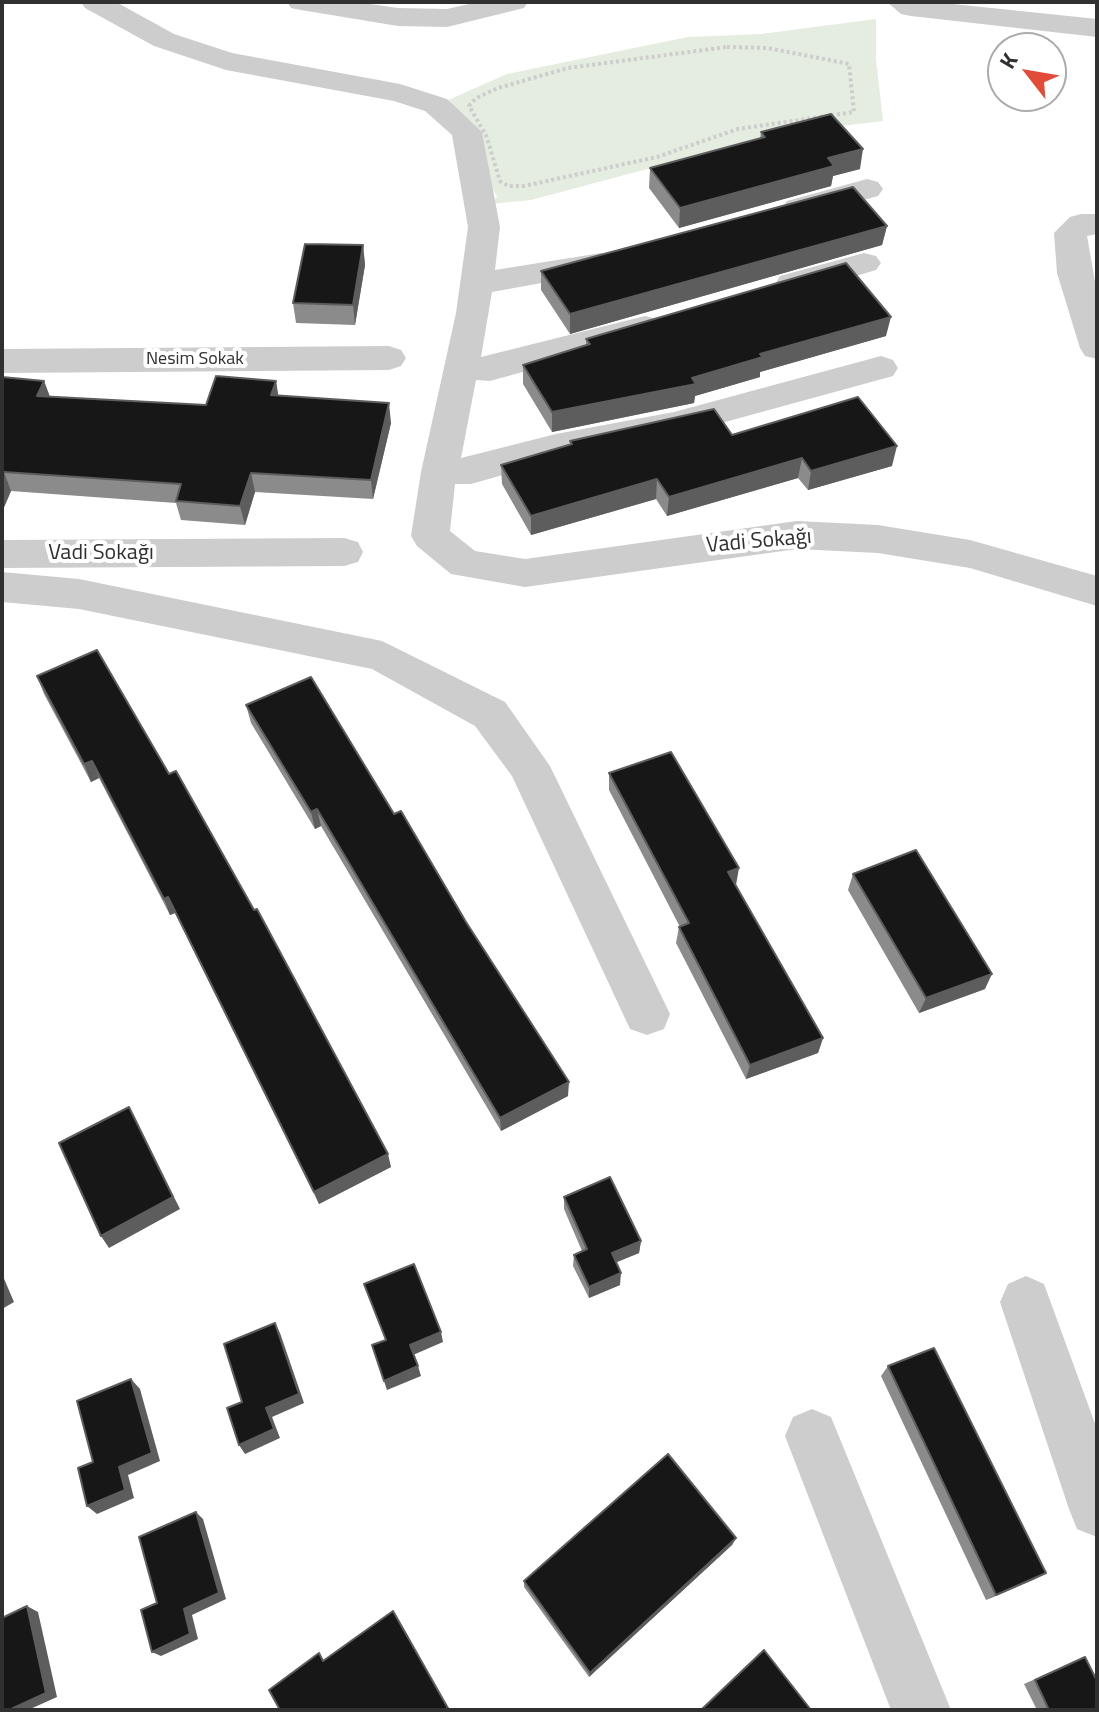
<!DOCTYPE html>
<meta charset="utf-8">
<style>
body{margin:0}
#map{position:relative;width:1099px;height:1712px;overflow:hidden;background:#fff;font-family:"Titillium Web",sans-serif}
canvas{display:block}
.frame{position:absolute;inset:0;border:4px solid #303030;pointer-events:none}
.north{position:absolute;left:987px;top:32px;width:80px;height:80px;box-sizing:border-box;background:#fff;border:2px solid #acacac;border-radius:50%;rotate:301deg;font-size:22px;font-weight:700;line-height:32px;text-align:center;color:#303030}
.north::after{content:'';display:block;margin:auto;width:28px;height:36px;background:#e24b38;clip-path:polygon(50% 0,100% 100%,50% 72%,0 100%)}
</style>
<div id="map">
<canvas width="1099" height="1712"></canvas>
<div class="frame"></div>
<div class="north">K</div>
</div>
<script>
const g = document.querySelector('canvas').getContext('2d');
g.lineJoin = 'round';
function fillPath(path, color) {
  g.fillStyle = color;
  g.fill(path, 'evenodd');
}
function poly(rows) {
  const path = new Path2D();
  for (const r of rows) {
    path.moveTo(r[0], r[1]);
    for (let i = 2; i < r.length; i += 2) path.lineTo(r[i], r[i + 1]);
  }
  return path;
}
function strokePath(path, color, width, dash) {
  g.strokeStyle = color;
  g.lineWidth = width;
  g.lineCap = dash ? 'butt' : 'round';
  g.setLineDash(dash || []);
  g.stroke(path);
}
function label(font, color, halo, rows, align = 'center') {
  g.font = font + ' "Titillium Web",sans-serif';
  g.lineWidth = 8;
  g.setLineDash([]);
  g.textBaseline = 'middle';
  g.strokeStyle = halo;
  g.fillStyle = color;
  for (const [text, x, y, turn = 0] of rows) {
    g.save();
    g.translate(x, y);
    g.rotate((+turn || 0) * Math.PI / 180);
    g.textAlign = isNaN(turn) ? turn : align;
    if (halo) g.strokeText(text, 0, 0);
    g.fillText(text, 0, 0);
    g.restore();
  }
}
const green = poly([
 [876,19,876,59,883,121,782,133,531,200,491,204,497,197,446,101,507,74,688,37,761,34]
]);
const path = poly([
 [727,47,768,48,849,64,854,112,738,129,657,157,524,186,508,186,500,181,486,135,469,106,476,98,498,88,568,68,727,47]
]);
const minor = poly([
 [81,2,116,2,174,34,232,53,400,84,447,99,482,132,500,227,495,270,601,253,613,256,618,263,613,270,492,292,481,357,645,316,657,319,662,327,657,335,490,381,476,380,461,458,556,434,674,412,881,356,893,360,898,368,893,376,674,436,556,460,471,484,455,484,450,531,475,551,525,559,797,521,878,525,970,540,1097,576,1097,606,970,568,878,553,797,549,525,587,451,574,417,546,411,536,421,472,456,313,468,227,452,135,425,111,394,101,226,70,154,46,85,8,81,2],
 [287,2,356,2,398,8,447,9,478,2,528,2,524,8,447,27,398,26,301,10,291,8,287,2],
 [887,2,934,2,1097,19,1097,37,911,16,901,14,887,2],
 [867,179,878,182,883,189,878,196,798,218,787,215,782,208,787,201,867,179],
 [1081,214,1097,214,1097,234,1087,236,1097,293,1097,359,1085,356,1080,348,1057,273,1054,233,1070,217,1081,214],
 [864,253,876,256,881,263,876,270,792,295,780,292,775,284,780,276,864,253],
 [389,346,401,350,406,358,401,366,389,370,2,373,2,349,389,346],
 [344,538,358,542,363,552,358,562,344,566,2,568,2,540,344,538],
 [2,572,79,579,382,641,505,702,550,766,670,1014,664,1029,647,1035,630,1029,512,776,475,726,372,669,79,609,2,602,2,572],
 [1026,1276,1044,1284,1097,1429,1097,1537,1077,1529,1069,1509,1000,1302,1008,1284,1026,1276],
 [812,1409,831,1417,951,1710,891,1710,785,1436,793,1417,812,1409]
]);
const wall = poly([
 [761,132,860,169,833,176,831,186,679,228,649,188,650,168,760,139],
 [887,226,882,245,570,334,541,290,541,271],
 [363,245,365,265,355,325,296,323,293,303],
 [886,336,760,372,760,377,695,396,694,403,552,432,523,384,523,365,586,346,586,339],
 [2,377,44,381,50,397,206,405,276,381,278,396,391,423,373,499,255,492,245,525,181,520,176,503,11,491,2,512],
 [732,435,892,466,808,490,798,478,667,516,656,499,531,535,502,484,501,465,570,444,570,441],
 [37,676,391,1167,319,1204,175,913,170,915,99,778,91,782,44,694],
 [246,705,394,814,568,1096,501,1131,321,826,315,829,251,723],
 [609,773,735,885,823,1038,818,1053,746,1079,676,943,679,927,680,927,609,790],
 [853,874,985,989,919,1013,848,890],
 [564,1197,641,1241,639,1253,616,1262,620,1285,589,1298,573,1266,574,1255,582,1251,564,1209],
 [888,1366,1035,1579,986,1600,881,1376],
 [736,1538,732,1545,589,1677,524,1587,524,1581],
 [1085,1657,1097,1710,1037,1710,1024,1684]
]);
const shadedWall = poly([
 [863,149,860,169,833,176,831,186,679,228,680,208,828,158],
 [887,226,882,245,570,334,570,314],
 [363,245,365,265,355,325,353,305],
 [891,317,886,336,760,372,760,377,695,396,694,403,552,432,552,412,692,378,760,354],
 [44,381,51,400,37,396],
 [276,381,279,400,271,395],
 [389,403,391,423,373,499,371,480],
 [897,446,892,466,808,490,811,471],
 [802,458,798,478,667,516,669,497],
 [4,472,11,491,2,512,2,475],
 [251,473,255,492,245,525,240,506],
 [657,479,656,499,531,535,531,516],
 [92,761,99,778,91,782,84,764],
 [317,809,321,826,315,829,311,812],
 [739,868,736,885,728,872],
 [168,897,175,913,170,915,164,899],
 [992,974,985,989,919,1013,926,998],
 [823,1038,818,1053,746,1079,750,1065],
 [569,1082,568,1096,501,1131,500,1118],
 [129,1107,180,1209,109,1248,101,1236],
 [388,1154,391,1167,319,1204,314,1192],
 [641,1241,639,1253,610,1265,612,1253],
 [621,1273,620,1285,589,1298,589,1287],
 [2,1274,14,1302,2,1309],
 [275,1323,280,1333,304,1403,272,1417,280,1438,245,1454,239,1445,266,1408],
 [441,1332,443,1342,413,1355,410,1345],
 [418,1366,421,1376,387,1390,384,1381],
 [131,1379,140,1389,160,1461,128,1475,134,1498,97,1514,87,1506,119,1467],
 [196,1512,203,1519,226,1599,192,1615,198,1639,161,1656,152,1652,184,1609],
 [736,1538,732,1545,589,1677,590,1673],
 [1046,1573,1035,1579,986,1600,996,1595],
 [27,1606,38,1612,57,1697,28,1710,9,1710]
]);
const building = poly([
 [831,114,863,149,828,158,834,166,680,208,650,168,765,137,761,132,831,114],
 [853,187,887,226,570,314,541,271,853,187],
 [305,244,363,245,353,305,293,303,305,244],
 [846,263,891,317,760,354,763,357,692,378,696,384,552,412,523,365,590,344,586,339,846,263],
 [216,376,276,381,271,395,389,403,371,480,251,473,240,506,176,501,181,484,4,472,2,475,2,377,44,381,37,396,206,405,216,376],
 [858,397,897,446,811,471,802,458,669,497,657,479,531,516,501,465,572,444,570,441,714,409,732,435,858,397],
 [97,650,169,774,176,771,254,910,257,909,388,1154,314,1192,168,897,164,899,92,761,84,764,37,676,97,650],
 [311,677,394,814,401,811,466,922,569,1082,500,1118,317,809,311,812,246,705,311,677],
 [671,752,739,868,728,872,823,1038,750,1065,679,927,689,923,609,773,671,752],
 [916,850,992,974,926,998,853,874,916,850],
 [129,1107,173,1197,101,1236,59,1143,129,1107],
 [610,1177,641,1241,612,1253,621,1273,589,1287,574,1255,587,1249,564,1197,610,1177],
 [414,1264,441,1332,410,1345,418,1366,384,1381,372,1345,386,1340,364,1284,414,1264],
 [275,1323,299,1394,266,1408,274,1429,239,1445,227,1408,242,1402,224,1344,275,1323],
 [934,1348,1046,1573,996,1595,888,1366,934,1348],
 [131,1379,152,1453,119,1467,125,1490,87,1506,78,1468,93,1462,77,1401,131,1379],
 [668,1454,736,1538,590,1673,524,1581,668,1454],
 [196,1512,219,1593,184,1609,190,1634,152,1652,141,1610,157,1603,139,1537,196,1512],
 [27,1606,46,1693,9,1710,2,1710,2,1618,27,1606],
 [393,1611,449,1710,280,1710,269,1690,319,1653,323,1661,393,1611],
 [764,1650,811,1710,701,1710,764,1650],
 [1085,1657,1097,1681,1097,1710,1049,1710,1035,1680,1085,1657]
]);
const farStreetnames = [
 ["Nesim Sokak",195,360]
];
const streetNames = [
 ["Vadi Sokağı",759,542,-5],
 ["Vadi Sokağı",101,554]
];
fillPath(green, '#e4eddf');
strokePath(path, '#cdcdcd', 4, [3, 3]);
fillPath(minor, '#cdcdcd');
fillPath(wall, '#8b8b8b');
fillPath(shadedWall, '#5d5d5d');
fillPath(building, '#171717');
strokePath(building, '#5d5d5d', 2);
label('18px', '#303030', '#fff', farStreetnames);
label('22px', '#303030', '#fff', streetNames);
</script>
